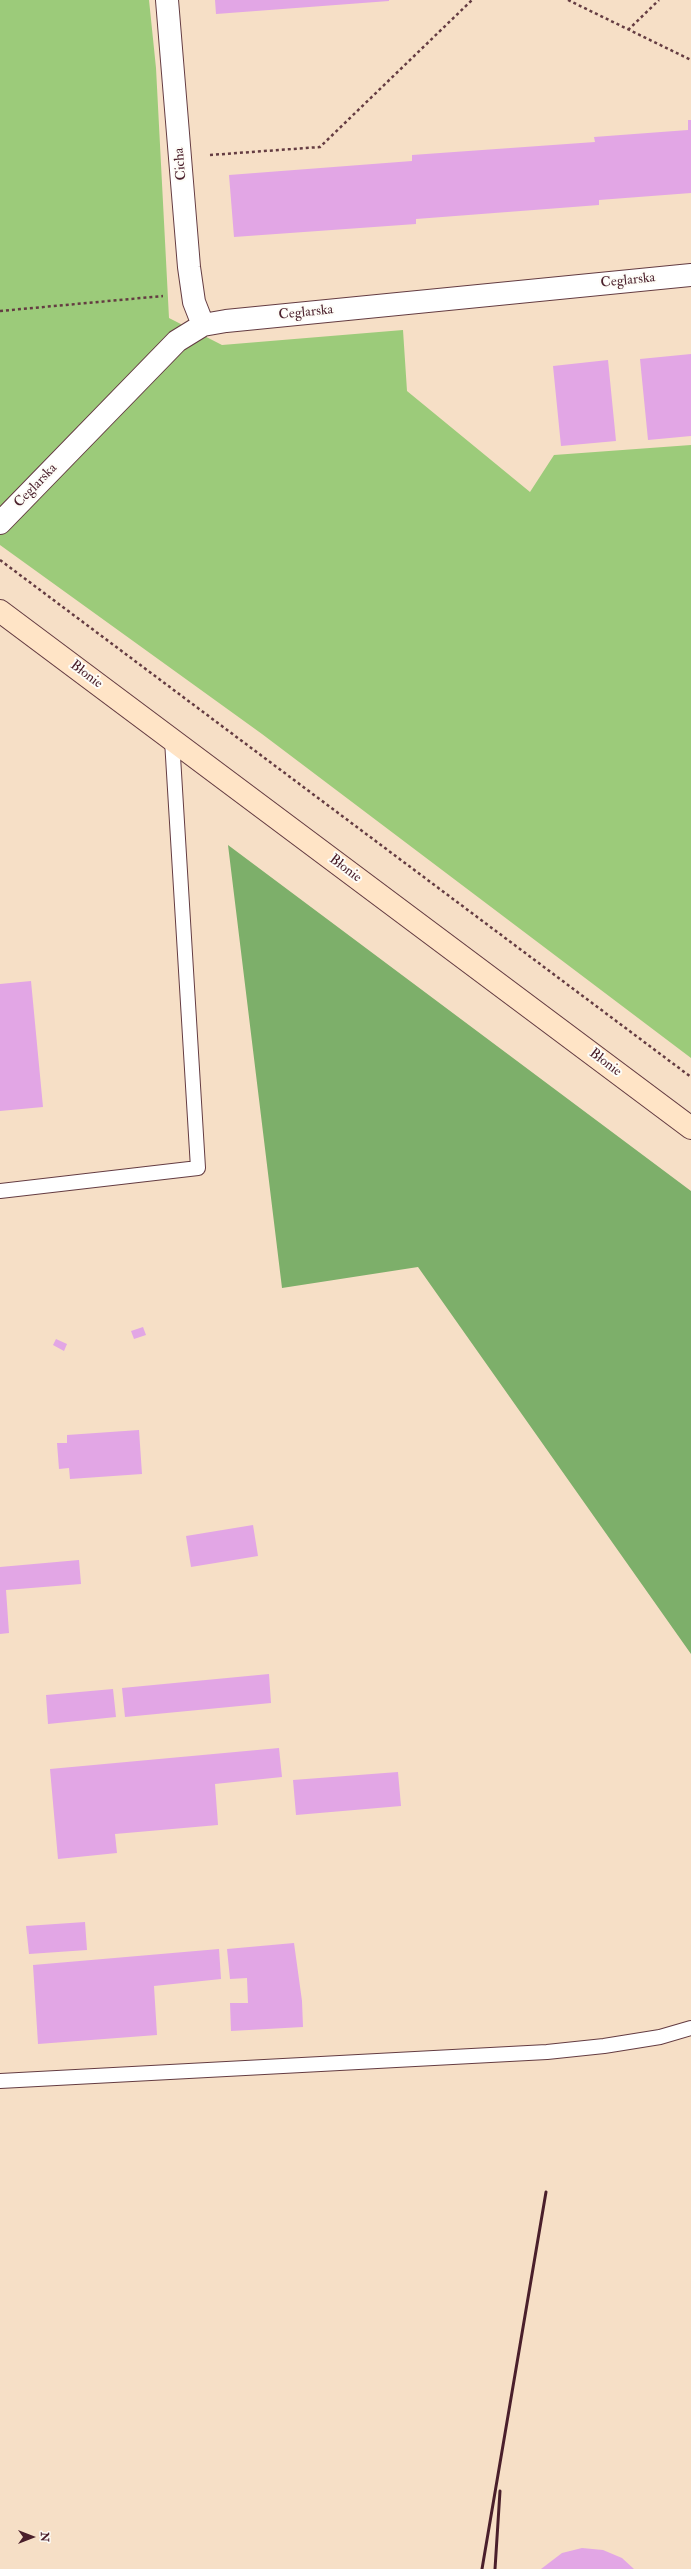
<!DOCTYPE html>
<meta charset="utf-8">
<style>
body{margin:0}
#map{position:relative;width:691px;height:2569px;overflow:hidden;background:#f6dfc6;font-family:"IM FELL Double Pica",serif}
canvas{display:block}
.north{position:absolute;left:12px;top:2517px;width:40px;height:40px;-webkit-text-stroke:3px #fdfcf7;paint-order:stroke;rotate:90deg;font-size:11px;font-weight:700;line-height:16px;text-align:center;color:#4a1f2b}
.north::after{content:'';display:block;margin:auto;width:14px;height:18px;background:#4a1f2b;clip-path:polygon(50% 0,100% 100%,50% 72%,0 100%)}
</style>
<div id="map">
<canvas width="691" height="2569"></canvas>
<div class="north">N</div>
</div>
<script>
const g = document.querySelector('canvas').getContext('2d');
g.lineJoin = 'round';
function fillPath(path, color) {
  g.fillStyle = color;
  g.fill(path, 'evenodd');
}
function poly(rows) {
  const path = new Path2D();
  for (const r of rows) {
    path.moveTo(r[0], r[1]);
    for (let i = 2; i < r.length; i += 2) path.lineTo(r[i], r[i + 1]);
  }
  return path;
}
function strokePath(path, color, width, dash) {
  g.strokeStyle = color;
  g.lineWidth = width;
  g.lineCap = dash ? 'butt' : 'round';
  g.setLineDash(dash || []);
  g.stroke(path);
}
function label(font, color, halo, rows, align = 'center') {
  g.font = font + ' "IM FELL Double Pica",serif';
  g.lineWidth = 4;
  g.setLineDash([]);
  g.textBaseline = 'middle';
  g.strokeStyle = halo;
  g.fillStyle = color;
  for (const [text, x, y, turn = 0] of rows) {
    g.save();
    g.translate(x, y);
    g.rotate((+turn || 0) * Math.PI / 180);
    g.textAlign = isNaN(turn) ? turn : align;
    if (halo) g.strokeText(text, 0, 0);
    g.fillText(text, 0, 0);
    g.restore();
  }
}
const green = poly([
 [0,0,149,0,156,68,169,318,222,345,403,330,407,391,530,492,554,455,691,445,691,1058,262,734,0,545]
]);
const forest = poly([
 [228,845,691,1191,691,1654,418,1267,282,1288]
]);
const building = poly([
 [215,0,389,0,389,1,216,14],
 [688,120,691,120,691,193,599,200,599,205,416,219,416,224,234,237,229,175,412,161,412,155,595,142,594,137,688,130],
 [691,354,691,436,648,440,640,359],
 [608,360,616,441,561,446,553,366],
 [31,981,43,1107,0,1111,0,984],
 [143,1327,146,1335,134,1339,131,1331],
 [56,1339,67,1344,64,1351,53,1345],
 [139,1430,142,1474,70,1479,69,1468,59,1469,57,1443,67,1443,67,1435],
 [253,1525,258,1556,191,1567,186,1536],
 [79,1560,81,1584,6,1590,9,1633,0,1634,0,1567],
 [269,1674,271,1703,125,1717,122,1688],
 [113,1689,116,1717,48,1724,46,1695],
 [279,1748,282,1777,215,1784,218,1825,115,1834,117,1853,58,1859,50,1769],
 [398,1772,401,1806,296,1815,293,1780],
 [85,1922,87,1950,29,1954,26,1926],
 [294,1943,302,2001,303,2027,231,2031,230,2003,248,2003,247,1978,230,1979,227,1949],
 [219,1949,221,1979,154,1986,157,2035,38,2044,33,1965],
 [582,2548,603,2550,622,2558,634,2569,541,2569,562,2553]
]);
const path = poly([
 [568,0,691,60],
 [628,30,659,0],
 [210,155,320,147,472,0],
 [0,311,163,296],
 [0,560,691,1077]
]);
const lane = poly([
 [0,1191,198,1168,172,740],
 [0,2081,547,2052,604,2046,660,2037,691,2028]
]);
const street = poly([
 [167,0,189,267,194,302,203,325],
 [0,523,177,341,203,325,226,321,691,275]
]);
const secondary = poly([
 [0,611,691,1128]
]);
const rail = poly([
 [482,2569,546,2192],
 [495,2569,500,2491]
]);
const streetNames = [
 ["Cicha",181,164,-95],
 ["Ceglarska",628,281,-6],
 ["Ceglarska",306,313,-6],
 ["Ceglarska",36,486,-46],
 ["Błonie",86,675,37],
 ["Błonie",345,869,37],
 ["Błonie",605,1063,37]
];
fillPath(green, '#9ccb7a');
fillPath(forest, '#7daf6a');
fillPath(building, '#e2a6e5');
strokePath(lane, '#643c42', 16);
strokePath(street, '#643c42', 24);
strokePath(secondary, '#643c42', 24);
strokePath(path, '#643c42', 2.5, [3, 3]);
strokePath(lane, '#fff', 14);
strokePath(street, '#fff', 22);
strokePath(secondary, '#ffe4c6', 22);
strokePath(rail, '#4a1f2b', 3);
label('14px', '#4a1f2b', '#fdfcf7', streetNames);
</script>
